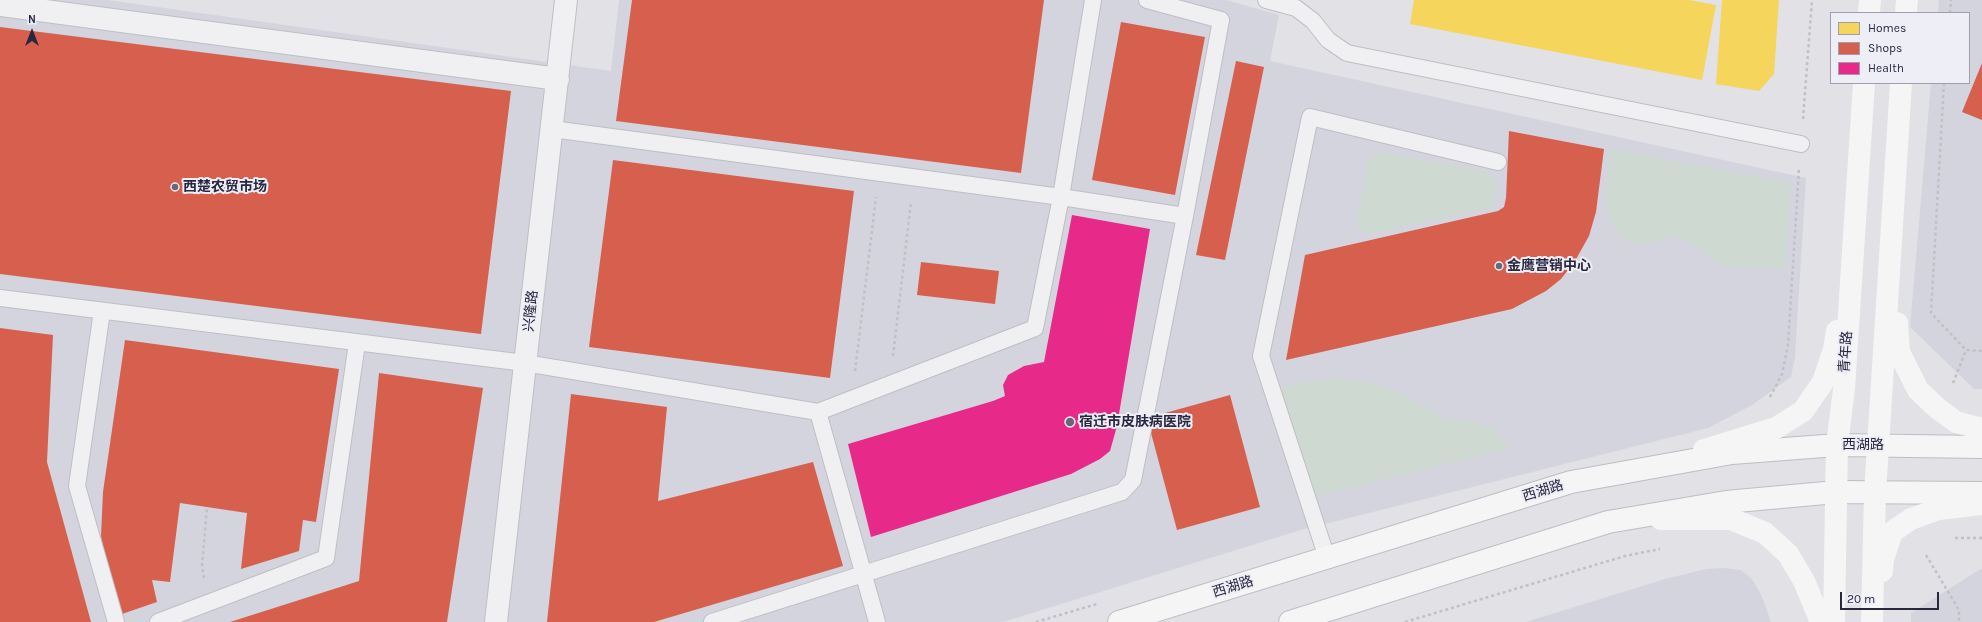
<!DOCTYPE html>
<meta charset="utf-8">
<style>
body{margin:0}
#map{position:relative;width:1982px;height:622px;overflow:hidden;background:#e1e1e6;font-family:Karla,sans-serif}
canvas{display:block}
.legend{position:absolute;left:1830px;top:12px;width:140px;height:72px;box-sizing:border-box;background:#eeeef6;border:1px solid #9f9ead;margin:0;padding:5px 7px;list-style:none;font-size:12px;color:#282740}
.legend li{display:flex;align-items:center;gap:8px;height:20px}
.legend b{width:20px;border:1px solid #9f9ead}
.north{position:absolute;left:12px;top:12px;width:40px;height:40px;-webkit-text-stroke:3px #eeeef6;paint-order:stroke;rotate:0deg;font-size:11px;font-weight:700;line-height:16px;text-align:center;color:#282740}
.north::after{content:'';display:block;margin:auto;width:14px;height:18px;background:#282740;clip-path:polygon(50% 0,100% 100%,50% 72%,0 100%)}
.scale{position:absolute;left:1840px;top:592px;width:99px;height:18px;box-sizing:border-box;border:2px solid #282740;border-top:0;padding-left:5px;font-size:12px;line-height:14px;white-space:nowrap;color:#282740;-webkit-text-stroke:3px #eeeef6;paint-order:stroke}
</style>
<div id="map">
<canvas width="1982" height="622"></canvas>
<ul class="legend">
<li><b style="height:11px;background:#f6d55c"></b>Homes</li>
<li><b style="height:11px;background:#d6604d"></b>Shops</li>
<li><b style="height:11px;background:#e7298a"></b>Health</li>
</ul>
<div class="north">N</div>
<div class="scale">20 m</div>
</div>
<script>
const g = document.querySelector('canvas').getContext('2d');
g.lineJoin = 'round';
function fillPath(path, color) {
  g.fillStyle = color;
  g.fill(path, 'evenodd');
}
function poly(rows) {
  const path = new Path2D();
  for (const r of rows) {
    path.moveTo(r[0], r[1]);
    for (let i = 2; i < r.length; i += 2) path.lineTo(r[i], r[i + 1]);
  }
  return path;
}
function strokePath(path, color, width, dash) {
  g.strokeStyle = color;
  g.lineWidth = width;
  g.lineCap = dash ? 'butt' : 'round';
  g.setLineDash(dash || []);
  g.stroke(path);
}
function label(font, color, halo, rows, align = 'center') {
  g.font = font + ' Karla,"Noto Sans SC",sans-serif';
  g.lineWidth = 4;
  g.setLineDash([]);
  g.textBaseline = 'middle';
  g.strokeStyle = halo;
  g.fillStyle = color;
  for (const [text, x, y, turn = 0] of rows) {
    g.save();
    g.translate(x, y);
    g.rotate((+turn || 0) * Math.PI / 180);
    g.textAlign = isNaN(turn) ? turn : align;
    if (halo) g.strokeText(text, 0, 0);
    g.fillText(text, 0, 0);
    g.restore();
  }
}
const built = poly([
 [0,0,108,0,611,71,619,0,1226,0,1279,15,1270,61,1806,178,1795,357,1791,377,1752,405,1708,428,1301,530,1003,622,0,622],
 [1939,0,1982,0,1982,389,1974,389,1910,327,1931,83,1969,83,1969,13,1938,13],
 [1724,568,1741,570,1752,579,1761,594,1771,622,1526,622,1665,579,1706,569],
 [1982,568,1982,622,1911,622,1911,613]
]);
const green = poly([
 [1610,149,1791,183,1785,268,1725,267,1681,237,1672,235,1660,241,1644,244,1629,242,1618,235,1609,216,1606,202],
 [1382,152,1487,172,1495,181,1496,188,1494,203,1491,208,1372,233,1364,233,1358,229,1357,224,1367,164,1372,157],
 [1323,379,1351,379,1375,384,1404,395,1446,419,1470,421,1491,427,1510,448,1316,496,1281,388,1301,382]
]);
const homes = poly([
 [1414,0,1689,0,1716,5,1702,80,1410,24],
 [1722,0,1779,0,1774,74,1759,91,1716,84]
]);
const shops = poly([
 [632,0,1044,0,1021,173,616,121],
 [1121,22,1205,37,1175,195,1092,180],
 [0,27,511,91,481,334,0,274],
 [1236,61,1264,67,1225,260,1196,255],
 [1982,63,1982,120,1962,112],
 [1509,131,1604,149,1596,212,1589,236,1575,261,1561,279,1546,291,1512,309,1286,360,1305,255,1498,211,1504,207,1506,198],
 [613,160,854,191,830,378,589,347],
 [921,262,999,271,995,304,917,295],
 [0,328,53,335,47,462,91,622,0,622],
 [125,340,339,369,316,522,303,520,299,551,241,569,247,513,180,503,170,582,152,580,157,602,122,614,104,552,101,536,103,492],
 [379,373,483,388,447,622,230,622,359,581],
 [571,394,667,407,658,501,813,462,843,566,654,622,547,622],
 [1230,395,1260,507,1177,530,1147,418]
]);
const health = poly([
 [1072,215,1150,229,1117,426,1110,451,1100,459,1071,474,871,537,848,444,993,401,1005,396,1003,385,1008,375,1024,366,1044,362]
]);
const path = poly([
 [1950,13,1951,0],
 [1944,83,1931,313,1966,350,1982,351],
 [1803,119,1812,0],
 [893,356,911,202],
 [855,371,876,197],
 [1953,383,1966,350],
 [1770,397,1782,374,1788,345,1799,168],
 [1955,538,1982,538],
 [1926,555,1959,610,1959,622],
 [204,578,202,566,207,507],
 [1036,622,1097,604],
 [1405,622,1625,556,1660,549]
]);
const lane = poly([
 [1147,0,1221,20,1185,216],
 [1266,0,1296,8,1313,21,1328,40,1347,53,1801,144],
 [552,129,1061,197,1185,216,1133,480,1122,492,712,622],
 [0,298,525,363,818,412,1035,328,1061,197,1093,0],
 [102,311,77,486,116,622],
 [818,412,877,622],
 [1327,558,1261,356,1310,117,1498,162],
 [158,622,326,558,357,343]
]);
const street = poly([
 [0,5,558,79],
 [496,622,566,0]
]);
const secondary = poly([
 [1869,13,1870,0],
 [1906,13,1907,0],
 [1897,323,1899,352,1918,390,1937,408,1956,422,1982,429],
 [1704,450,1776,428,1803,411,1823,382,1834,349,1837,331],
 [1661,519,1731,519,1765,533,1788,554,1804,581,1821,622],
 [1882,571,1883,559,1892,532,1911,519,1939,509,1982,504],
 [1834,622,1837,445,1844,389,1864,83],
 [1872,622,1875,493,1901,83]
]);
const primary = poly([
 [1119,622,1571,482,1732,453,1837,445,1982,447],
 [1290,622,1608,522,1726,502,1836,492,1982,493]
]);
const markers = [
 [175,187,4,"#69687a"],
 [1499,266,4,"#69687a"],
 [1070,422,5,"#69687a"]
];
const poiNames = [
 ["西楚农贸市场",183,187],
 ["金鹰营销中心",1507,266],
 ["宿迁市皮肤病医院",1079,422]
];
const streetNames = [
 ["兴隆路",531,311,-84],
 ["青年路",1846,352,-86],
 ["西湖路",1863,445],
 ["西湖路",1543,491,-17],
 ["西湖路",1233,587,-17]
];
fillPath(built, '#d4d4de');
fillPath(green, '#ced9d2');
fillPath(homes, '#f6d55c');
fillPath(shops, '#d6604d');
fillPath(health, '#e7298a');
strokePath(lane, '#bebec4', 18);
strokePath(street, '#bebec4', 24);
strokePath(primary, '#bdbdc4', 24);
strokePath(path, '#c0c0c6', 2.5, [3, 3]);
strokePath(lane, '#f0f0f3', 16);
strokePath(street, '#f0f0f3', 22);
strokePath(secondary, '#f5f5f6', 22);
strokePath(primary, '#f5f5f6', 22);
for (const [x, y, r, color] of markers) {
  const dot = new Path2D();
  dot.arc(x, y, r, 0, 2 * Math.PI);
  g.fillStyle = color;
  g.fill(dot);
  strokePath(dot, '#eeeef6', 1.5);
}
label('bold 14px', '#282740', '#eeeef6', poiNames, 'left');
label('14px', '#282740', '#eeeef6', streetNames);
</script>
